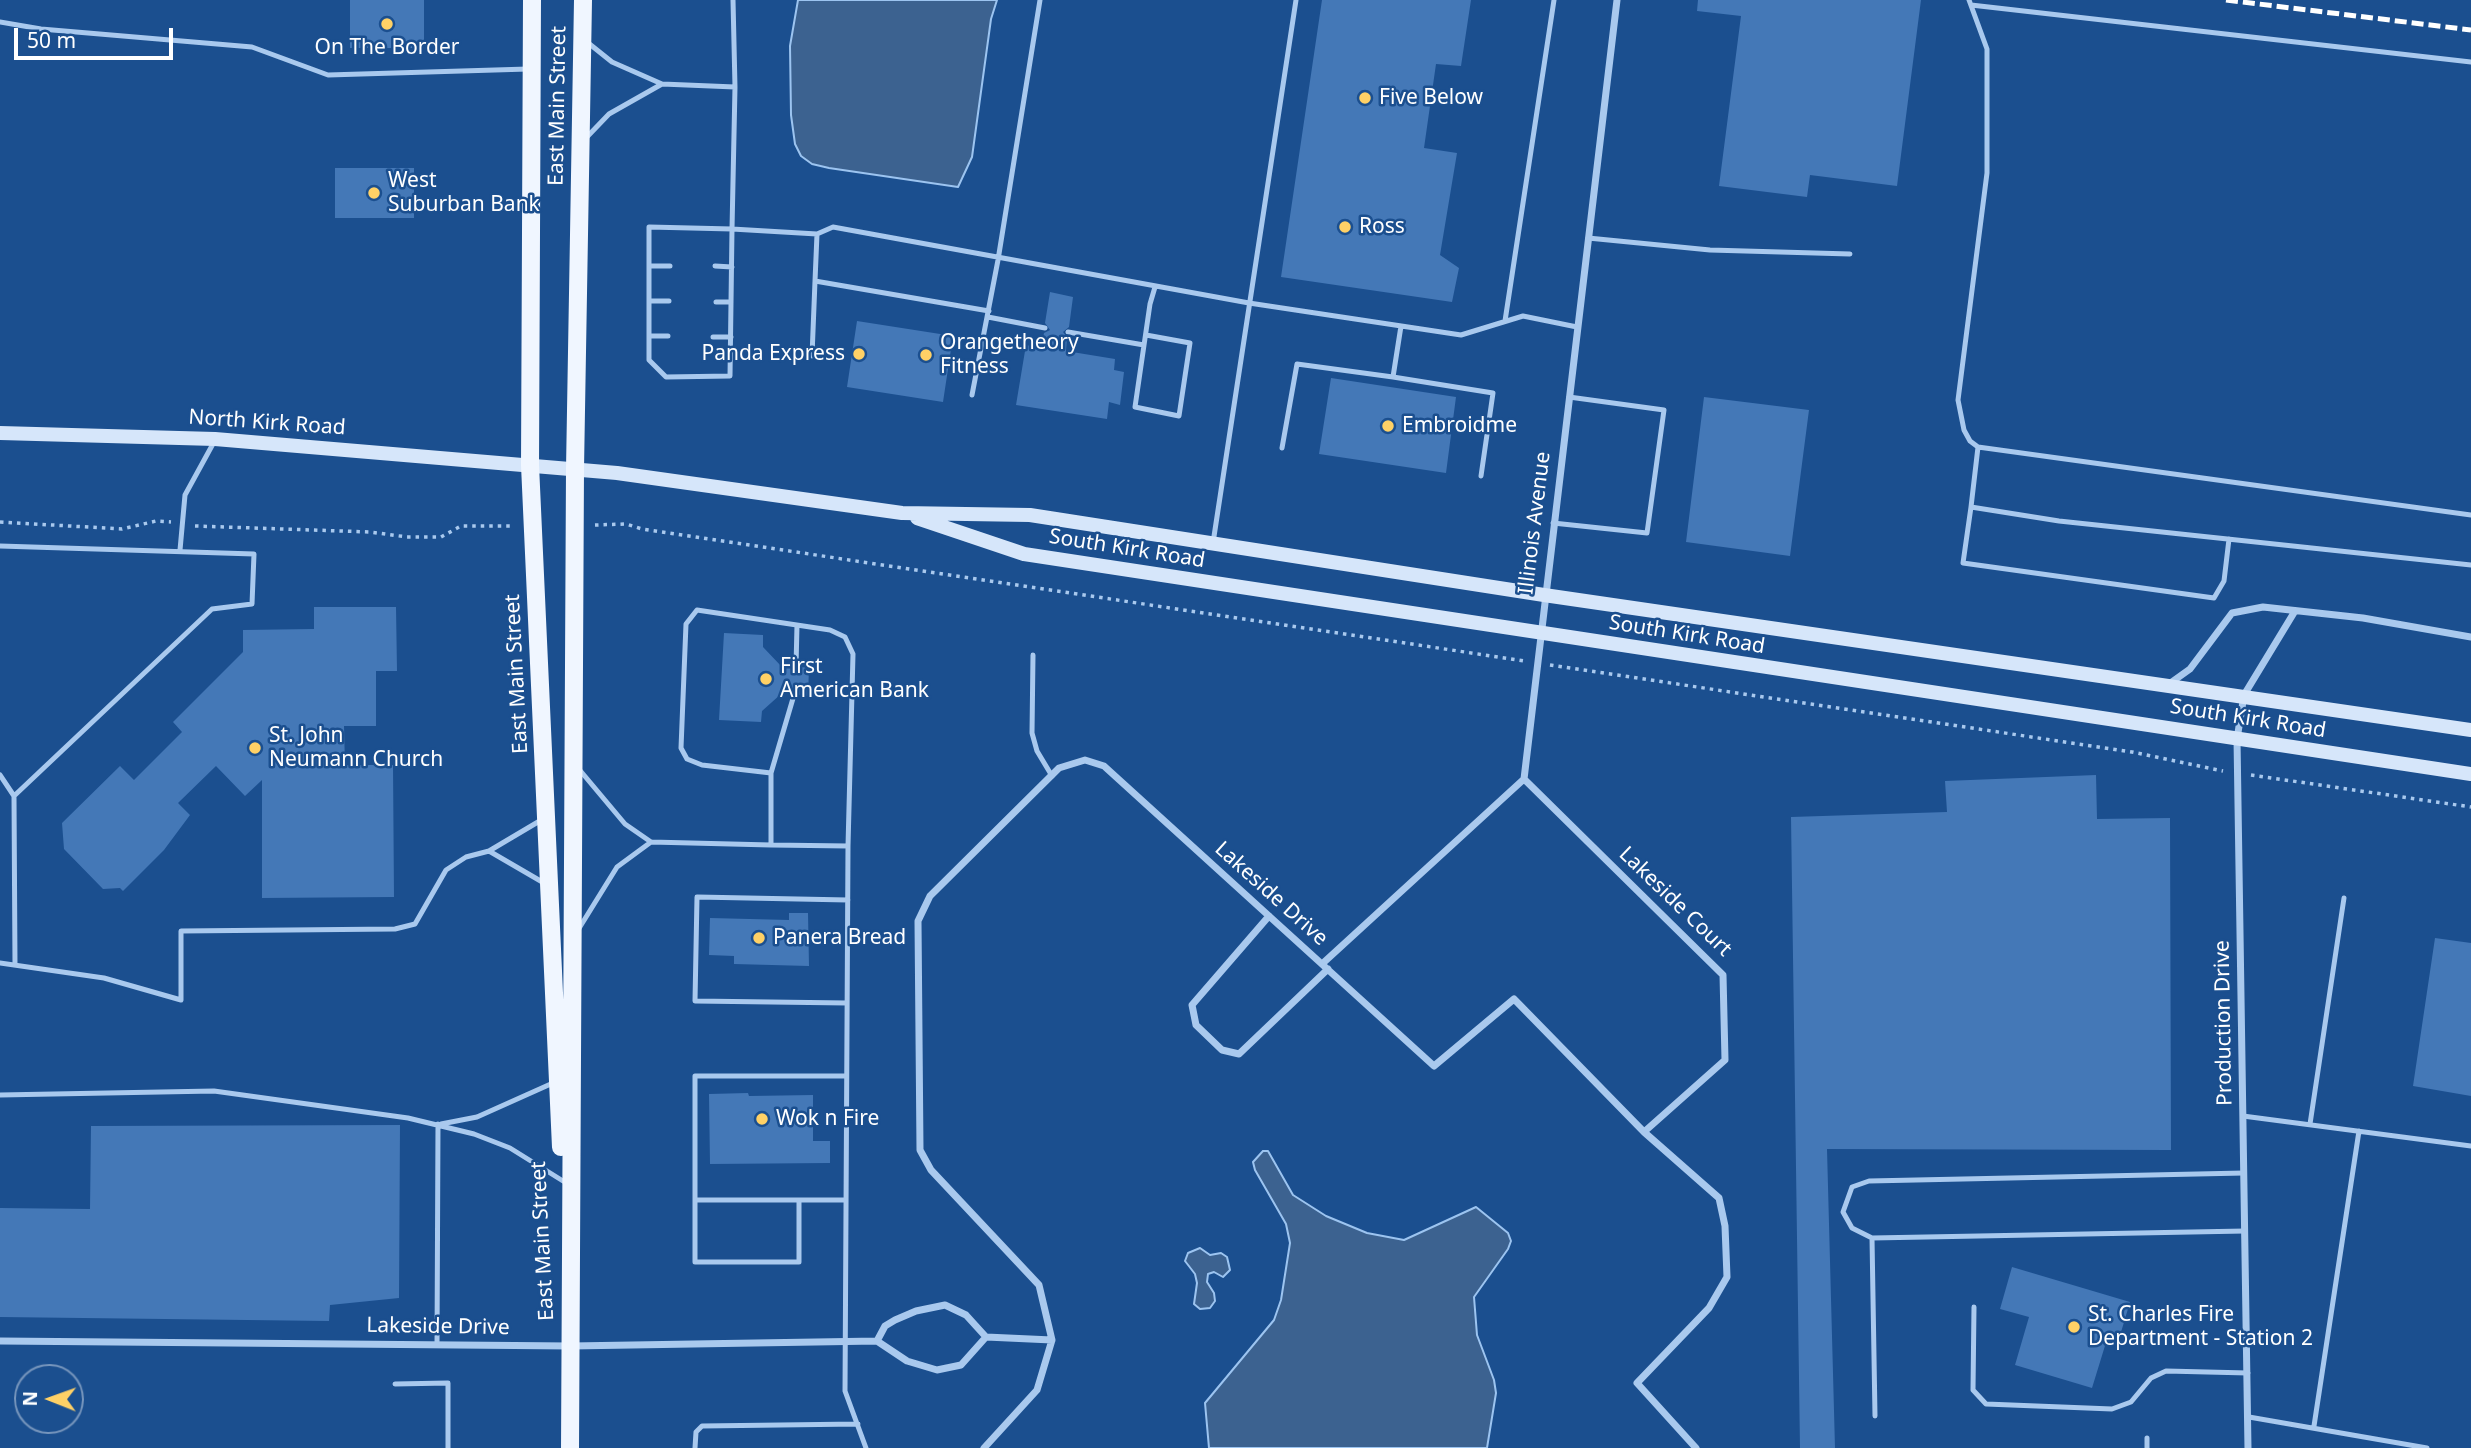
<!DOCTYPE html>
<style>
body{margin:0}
#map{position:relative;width:2471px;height:1448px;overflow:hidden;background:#1b4f8f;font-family:"Noto Sans",sans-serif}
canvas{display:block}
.north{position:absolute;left:14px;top:1364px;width:70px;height:70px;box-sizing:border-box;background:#1b4f8f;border:2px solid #7695bc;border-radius:50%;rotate:271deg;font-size:19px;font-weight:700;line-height:28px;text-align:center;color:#fff}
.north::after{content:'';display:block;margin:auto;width:24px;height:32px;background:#ffd166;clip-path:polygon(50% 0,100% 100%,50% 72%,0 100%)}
.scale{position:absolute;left:14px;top:28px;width:159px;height:32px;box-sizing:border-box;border:4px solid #fff;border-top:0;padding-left:9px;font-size:21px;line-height:24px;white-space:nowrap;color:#fff;-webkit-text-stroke:5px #1b4f8f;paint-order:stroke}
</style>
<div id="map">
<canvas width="2471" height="1448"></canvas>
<div class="north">N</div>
<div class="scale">50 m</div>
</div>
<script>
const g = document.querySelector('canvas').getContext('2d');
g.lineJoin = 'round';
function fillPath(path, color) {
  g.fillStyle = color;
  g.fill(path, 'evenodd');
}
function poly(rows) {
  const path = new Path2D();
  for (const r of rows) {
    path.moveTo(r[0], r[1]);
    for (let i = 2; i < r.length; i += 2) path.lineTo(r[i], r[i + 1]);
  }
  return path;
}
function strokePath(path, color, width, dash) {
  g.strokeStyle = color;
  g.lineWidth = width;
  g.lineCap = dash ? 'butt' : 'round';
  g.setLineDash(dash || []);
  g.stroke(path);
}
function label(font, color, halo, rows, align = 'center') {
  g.font = font + ' "Noto Sans",sans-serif';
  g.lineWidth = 5;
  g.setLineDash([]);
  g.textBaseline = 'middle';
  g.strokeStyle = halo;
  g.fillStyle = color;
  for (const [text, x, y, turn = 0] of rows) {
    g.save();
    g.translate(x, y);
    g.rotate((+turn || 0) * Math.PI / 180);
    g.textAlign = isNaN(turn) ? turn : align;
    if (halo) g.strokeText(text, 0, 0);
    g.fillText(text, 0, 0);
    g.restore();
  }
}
const water = poly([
 [798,0,997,0,991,19,972,157,958,187,829,168,812,164,801,156,795,144,791,115,790,46,798,0],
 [1263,1151,1268,1151,1293,1195,1326,1216,1367,1233,1404,1240,1476,1207,1508,1233,1511,1241,1508,1249,1474,1297,1477,1335,1494,1380,1496,1393,1487,1448,1209,1448,1205,1403,1274,1320,1281,1300,1290,1243,1286,1224,1255,1170,1253,1162,1263,1151],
 [1200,1248,1210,1255,1221,1253,1227,1257,1230,1270,1223,1277,1214,1272,1208,1274,1207,1282,1214,1293,1215,1301,1210,1308,1200,1309,1194,1304,1197,1283,1195,1274,1185,1261,1188,1253,1200,1248]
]);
const building = poly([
 [350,0,424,0,424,48,350,48],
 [1322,0,1471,0,1461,66,1436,64,1424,148,1457,153,1440,255,1459,268,1452,302,1281,277],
 [1698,0,1921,0,1897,186,1810,175,1807,197,1719,186,1741,16,1697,11],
 [335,168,414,168,414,218,335,218],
 [1050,292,1073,297,1069,327,1063,332,1067,337,1066,351,1115,359,1114,370,1124,372,1120,405,1109,402,1107,419,1016,405,1026,345,1041,348,1044,333,1050,330,1045,323],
 [857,321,953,336,943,402,847,387],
 [1331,378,1456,397,1446,473,1319,454],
 [1704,397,1809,410,1790,556,1686,542],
 [314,607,396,607,397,671,376,671,376,726,344,726,345,765,393,765,394,897,262,898,262,780,245,796,216,766,178,803,190,815,164,850,123,891,120,888,103,889,64,849,62,823,120,766,134,780,182,732,173,722,243,652,243,630,314,629],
 [724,633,763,635,763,647,782,667,791,667,797,672,801,667,809,668,808,696,799,695,795,690,789,694,781,694,762,711,761,722,719,720],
 [2096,775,2097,819,2170,818,2171,1150,1827,1149,1835,1448,1800,1448,1791,817,1947,812,1945,781],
 [789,913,808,913,809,966,734,964,734,956,709,955,710,918,789,920],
 [2435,938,2471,943,2471,1096,2413,1086],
 [748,1093,749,1096,813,1095,813,1141,830,1141,830,1163,710,1164,709,1094],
 [400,1125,399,1298,330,1305,329,1321,0,1317,0,1208,90,1209,91,1126],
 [2012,1267,2130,1302,2119,1339,2108,1336,2092,1388,2015,1365,2029,1317,2000,1309]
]);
const path = poly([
 [0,522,122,529,156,521,171,522],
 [595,525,626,524,642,529,1525,661],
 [195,526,370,532,407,537,441,537,461,526,513,526],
 [1550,665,2132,752,2223,771],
 [2251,775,2471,807]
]);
const lane = poly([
 [733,0,735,87],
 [1969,0,1987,49,1987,173,1958,400,1964,430,1970,441,1978,447,2471,515],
 [1971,5,2471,62],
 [0,22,41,29,252,47,328,75,528,69],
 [662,84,735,87,732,229,730,376,666,377,649,360,649,227,732,229,817,234],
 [585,139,609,114,662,84,612,62,587,42],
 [1588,238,1710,250,1850,254],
 [649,266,670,266],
 [715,266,732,267],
 [649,301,669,301],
 [716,302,731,302],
 [989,311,815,281,817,234,833,227,1249,303,1461,335,1523,316,1577,327],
 [988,317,1045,328],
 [1505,321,1554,0],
 [1068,332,1144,345],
 [1146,335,1190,343,1179,416,1135,407,1150,304,1155,287],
 [649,336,668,336],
 [713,337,731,337],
 [812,356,815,281],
 [1393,377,1401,326],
 [972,395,998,260,1040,0],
 [1978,447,1971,507,2059,521,2471,565],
 [1282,448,1297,364,1393,377,1493,393,1481,476],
 [1971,507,1963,563,2214,598,2224,581,2229,539],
 [1553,523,1647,533,1664,410,1569,397],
 [1213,543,1296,0],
 [0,546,254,554,252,604,212,609,14,796],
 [180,550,185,495,214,442],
 [1033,655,1032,733,1037,751,1052,776],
 [796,667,797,625],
 [578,768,625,824,651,842,771,845],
 [771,773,794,695],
 [0,775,14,796,15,965],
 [848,846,771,845,771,773,702,765,687,759,681,748,686,624,697,610,830,630,845,637,853,654,848,846,845,1391,866,1448],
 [489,851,544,883],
 [578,930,617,867,651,842],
 [0,963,104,978,181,1000,181,931,395,929,415,924,446,870,466,857,489,851,543,819],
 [847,1003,695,1001,697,897,848,900],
 [0,1095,214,1091,408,1118,474,1134,510,1148,563,1181],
 [2243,1116,2471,1146],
 [441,1124,477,1117,553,1083],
 [2310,1124,2344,898],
 [695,1200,695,1076,846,1076],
 [799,1200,799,1262,695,1262,695,1200,845,1200],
 [1872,1238,1852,1228,1843,1212,1852,1187,1869,1181,2244,1173],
 [1974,1307,1973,1390,1986,1404,2112,1409,2131,1402,2151,1378,2166,1371,2248,1373],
 [437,1345,438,1124],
 [395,1384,448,1383,448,1448],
 [1875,1416,1872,1238,2245,1231],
 [2249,1417,2427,1448],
 [2314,1426,2359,1131],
 [2147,1438,2147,1448],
 [695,1448,696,1432,702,1426,858,1424]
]);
const street = poly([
 [2169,684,2190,669,2232,613,2263,607,2363,618,2471,637],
 [1524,779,1723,975,1725,1060,1644,1132],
 [1269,916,1192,1005,1196,1025,1222,1050,1239,1054,1328,969],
 [1322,964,1524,779,1617,0],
 [0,1341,571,1346,877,1341,907,1361,937,1370,961,1365,986,1337],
 [877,1341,885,1326,895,1320,916,1311,945,1305,966,1315,986,1337,1052,1340],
 [984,1448,1037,1390,1052,1340,1039,1285,931,1170,920,1150,918,921,930,896,1059,768,1085,760,1104,766,1434,1066,1514,999,1644,1132,1719,1198,1725,1226,1727,1277,1709,1308,1637,1383,1696,1448],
 [2248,1448,2237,739,2244,695,2295,611]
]);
const secondary = poly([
 [0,433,215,439,617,473,902,513,1030,515,1544,595,2471,730],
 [917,518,1024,554,2471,774]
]);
const primary = poly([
 [532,0,530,465,561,1147],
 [570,1448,575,469,583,0]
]);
const rail = poly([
 [2226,0,2471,30]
]);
const markers = [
 [387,24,7,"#ffd166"],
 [1365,98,7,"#ffd166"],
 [374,193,7,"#ffd166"],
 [1345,227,7,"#ffd166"],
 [859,354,7,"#ffd166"],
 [926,355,7,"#ffd166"],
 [1388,426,7,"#ffd166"],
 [766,679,7,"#ffd166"],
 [255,748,7,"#ffd166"],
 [759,938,7,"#ffd166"],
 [762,1119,7,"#ffd166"],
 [2074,1327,7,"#ffd166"]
];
const poiNames = [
 ["On The Border",387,48,"center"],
 ["Five Below",1379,98],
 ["West",388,181],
 ["Suburban Bank",388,205],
 ["Ross",1359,227],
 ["Orangetheory",940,343],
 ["Fitness",940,367],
 ["Panda Express",845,354,"right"],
 ["Embroidme",1402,426],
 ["First",780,667],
 ["American Bank",780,691],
 ["St. John",269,736],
 ["Neumann Church",269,760],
 ["Panera Bread",773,938],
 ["Wok n Fire",776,1119],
 ["St. Charles Fire",2088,1315],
 ["Department - Station 2",2088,1339]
];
const streetNames = [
 ["East Main Street",558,106,-89],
 ["North Kirk Road",267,423,4],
 ["Illinois Avenue",1535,523,-83],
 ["South Kirk Road",1127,549,9],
 ["South Kirk Road",1687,635,9],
 ["East Main Street",517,674,-93],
 ["South Kirk Road",2248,719,9],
 ["Lakeside Drive",1271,894,42],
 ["Lakeside Court",1675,902,44],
 ["Production Drive",2224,1023,-91],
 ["East Main Street",543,1241,-93],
 ["Lakeside Drive",438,1327,1]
];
fillPath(water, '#3c6290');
strokePath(water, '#9cc4f0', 2);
fillPath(building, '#4478b7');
strokePath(path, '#a9c9ee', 3.5, [3.5, 5]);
strokePath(lane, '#a9c9ee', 5);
strokePath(street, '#a9c9ee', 7);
strokePath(secondary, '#d6e6fa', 14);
strokePath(primary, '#f0f6ff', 18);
strokePath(rail, '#fff', 5, [12, 5]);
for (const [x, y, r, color] of markers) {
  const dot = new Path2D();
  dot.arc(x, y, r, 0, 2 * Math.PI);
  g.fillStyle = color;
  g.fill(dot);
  strokePath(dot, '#1b4f8f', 2.5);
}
label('21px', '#fff', '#1b4f8f', poiNames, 'left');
label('21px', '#fff', '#1b4f8f', streetNames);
</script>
